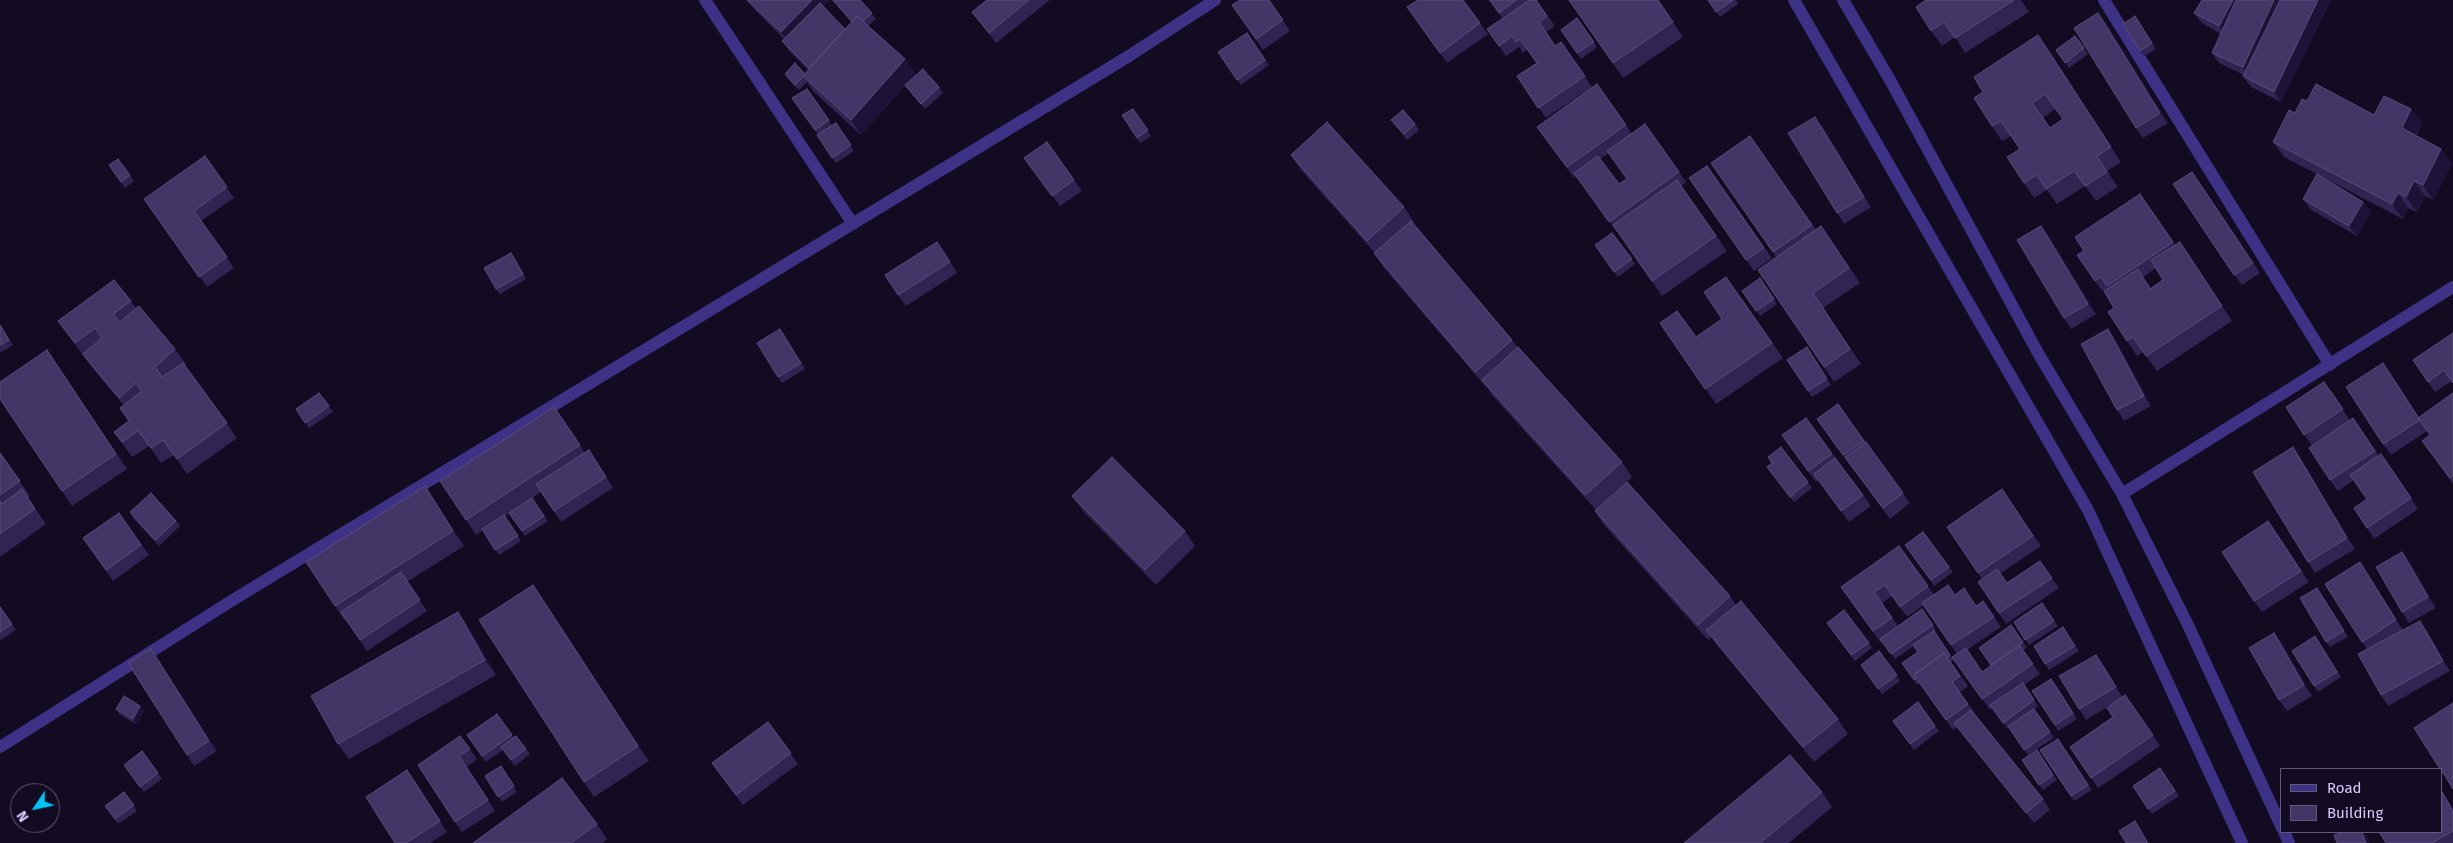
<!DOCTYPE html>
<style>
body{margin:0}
#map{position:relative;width:2453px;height:843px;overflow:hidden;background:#120b22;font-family:"Fira Sans",sans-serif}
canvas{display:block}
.legend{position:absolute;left:2280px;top:768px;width:162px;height:65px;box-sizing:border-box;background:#120b22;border:1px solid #61597a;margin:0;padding:6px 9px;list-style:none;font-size:15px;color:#d8cdff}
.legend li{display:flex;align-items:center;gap:10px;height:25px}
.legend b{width:25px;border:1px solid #61597a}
.north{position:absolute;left:10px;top:783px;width:50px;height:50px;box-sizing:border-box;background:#120b22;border:1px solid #61597a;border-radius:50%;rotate:236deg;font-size:14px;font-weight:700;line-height:20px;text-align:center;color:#d8cdff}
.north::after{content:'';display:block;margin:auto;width:18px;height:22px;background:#00c6f8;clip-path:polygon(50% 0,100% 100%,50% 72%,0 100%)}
</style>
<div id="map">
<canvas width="2453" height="843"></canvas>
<ul class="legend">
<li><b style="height:6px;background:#3e3286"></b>Road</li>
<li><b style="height:14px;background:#433565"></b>Building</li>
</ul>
<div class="north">N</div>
</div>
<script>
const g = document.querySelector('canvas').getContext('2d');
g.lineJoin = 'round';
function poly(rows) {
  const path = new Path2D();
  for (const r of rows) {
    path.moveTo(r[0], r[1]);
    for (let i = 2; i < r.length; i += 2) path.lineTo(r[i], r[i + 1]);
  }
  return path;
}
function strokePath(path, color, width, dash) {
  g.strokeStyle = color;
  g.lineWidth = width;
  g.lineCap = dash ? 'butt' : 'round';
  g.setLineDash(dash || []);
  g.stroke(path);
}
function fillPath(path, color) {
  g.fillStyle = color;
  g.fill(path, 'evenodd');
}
const minor = poly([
 [705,0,853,224],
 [1794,0,2088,510,2242,843],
 [1843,0,1890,80,2038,353,2122,494,2187,623,2282,828],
 [2104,0,2330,365],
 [2122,494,2453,287],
 [0,747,236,598,1129,56,1215,0],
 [2284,832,2289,843]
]);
const wall = poly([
 [747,0,829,0,823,7,845,29,852,22,832,0,860,0,876,19,868,26,905,59,916,74,912,78,939,87,943,93,925,109,905,86,861,135,813,91,807,82,799,90,788,79,785,74,805,74,808,70,789,51,782,41,784,39,755,10],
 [987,0,1050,0,996,43,972,12],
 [1269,0,1290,31,1263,50,1232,5],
 [1463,0,1488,34,1447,63,1407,7],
 [1489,0,1538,0,1537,1,1555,26,1546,32,1555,46,1561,42,1592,87,1546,118,1517,76,1537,63,1527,49,1523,53,1519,47,1506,56,1487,29,1503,19],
 [1569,0,1658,0,1683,37,1623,78],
 [1708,0,1736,0,1738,4,1720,17],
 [1926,0,2021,0,2029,12,1965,53,1955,37,1942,46,1931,31],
 [2331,0,2281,102,2251,87,2243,76,2244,75,2219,63,2212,53,2221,34,2202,23,2194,13],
 [2098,13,2106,23,2168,123,2143,138,2136,128],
 [2135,16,2156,49,2144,56,2140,51],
 [1577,18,1597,47,1581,59,1561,30],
 [1247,33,1269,65,1241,85,1218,52],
 [2038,35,2121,162,2107,171,2118,187,2096,201,2085,186,2057,204,2047,190,2034,198,2024,183,2020,149,2011,136,2002,141,1992,126,1983,92],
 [2055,109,2063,119,2050,128,2043,118],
 [2075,36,2088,54,2069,68,2056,50],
 [1597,84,1632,134,1645,124,1686,182,1681,186,1727,251,1662,296,1618,232,1617,232,1577,176,1574,178,1537,127],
 [1609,153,1627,179,1619,184,1600,159],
 [807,89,832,125,836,123,854,151,836,163,817,135,818,135,792,98],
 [2307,101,2374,115,2411,109,2422,124,2416,136,2441,149,2452,164,2433,200,2425,196,2417,212,2408,208,2403,219,2284,157,2273,142,2295,113],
 [1133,109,1151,136,1140,143,1122,115],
 [1391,120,1415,124,1419,130,1407,140],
 [1823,127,1871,207,1844,224,1837,213],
 [1750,136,1816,230,1821,226,1860,283,1823,308,1861,364,1834,382,1824,367,1776,257,1711,163],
 [1047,142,1082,191,1060,206,1024,158],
 [1291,155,1404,207,1414,222,1413,223,1512,340,1518,348,1622,462,1632,477,1596,510,1492,395,1486,386,1486,387,1384,268,1374,253,1374,252,1301,170],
 [205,156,234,198,201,221,234,268,207,287,144,199],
 [118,159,134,181,125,188,109,165],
 [1707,166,1772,258,1754,271,1689,178],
 [2199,182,2260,273,2242,285,2234,275],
 [2140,194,2175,245,2190,257,2232,321,2157,371,2143,352,2137,356,2127,341,2114,308,2109,288,2102,291,2095,281,2084,251],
 [2156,268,2163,280,2151,288,2143,277],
 [2303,199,2363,202,2371,212,2357,236,2311,210],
 [2041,226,2049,236,2096,314,2071,329,2064,318],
 [1612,233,1635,264,1618,277,1595,245],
 [944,252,957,273,906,306,898,295],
 [515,258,526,279,500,294,496,289],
 [1726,277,1783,358,1716,404,1660,323,1696,337,1722,319],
 [1760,278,1777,304,1760,316,1742,291],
 [131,301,136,308,175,349,186,364,185,365,237,438,187,474,174,455,161,463,149,446,132,457,114,432,129,421,124,405,93,369,58,321],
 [0,325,13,345,0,353],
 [780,329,805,369,782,383,778,377],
 [2453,333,2452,381,2435,392,2413,360],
 [2116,340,2151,406,2124,421,2117,410],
 [47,350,127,469,72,506,62,491],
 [1811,353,1831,385,1812,397,1787,360],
 [2383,363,2419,418,2453,393,2453,484,2422,441,2430,435,2427,431,2391,455,2383,444],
 [2324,382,2350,420,2312,446,2286,407],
 [319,393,333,412,309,428,296,409],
 [1838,404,1910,503,1890,519,1847,461,1817,419],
 [1806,418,1871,506,1849,522,1818,480,1816,482,1782,435],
 [2353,418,2379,456,2381,454,2418,509,2374,539,2354,508,2367,499,2354,480,2338,491,2330,480],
 [565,422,585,453,589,450,613,488,561,522,541,492,532,498,548,521,525,536,510,513,505,516,521,541,499,555,483,530,476,535,466,520],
 [0,453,30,496,28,498,46,524,0,557],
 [1768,457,1808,482,1812,488,1794,502,1767,467,1772,463],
 [2300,458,2355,549,2315,573,2308,562],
 [425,486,464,546,407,582,427,611,367,651,346,620,345,621,335,606],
 [2002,489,2041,546,2000,574,2007,583,2040,561,2059,588,2006,624,1978,582,1982,579,1947,527],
 [1072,496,1185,531,1195,546,1156,585,1083,511],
 [1595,511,1730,596,1736,605,1838,719,1848,734,1814,762,1717,645,1712,637,1708,640,1605,526],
 [130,512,176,521,180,526,159,546,133,518],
 [119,513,149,555,113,581,83,538],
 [2268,521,2309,582,2262,612,2254,601],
 [1923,532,1953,572,1934,586,1905,545],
 [1899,546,1934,595,1955,595,1976,606,1983,601,2001,627,1967,650,1982,672,1992,666,1979,648,2011,625,2027,648,2023,650,2040,674,2024,685,2038,706,2034,709,2054,738,2028,755,2008,727,2007,728,1992,708,1990,710,1952,657,1957,654,1924,605,1907,617,1892,596,1882,603,1898,626,1922,609,1936,630,1934,631,1954,660,1951,662,1968,686,1960,692,1975,714,2043,799,2050,810,2034,823,1957,727,1953,730,1920,683,1917,685,1902,663,1918,652,1914,646,1895,659,1882,641,1880,642,1841,587],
 [2402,552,2410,562,2436,608,2409,623,2402,612],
 [2360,562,2403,630,2427,631,2450,671,2388,706,2381,695,2367,649,2362,642],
 [533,585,649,761,594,797,584,782],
 [2317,588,2348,637,2330,647,2326,642],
 [2042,603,2058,626,2029,645,2014,622],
 [0,607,16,630,1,640,0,639],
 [458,612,468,626,496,675,349,759,338,744],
 [1827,623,1869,643,1872,648,1855,661],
 [2063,627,2079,651,2049,670,2045,664],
 [2274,633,2282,643,2312,696,2287,711,2279,700],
 [2315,636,2341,677,2318,692,2314,686],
 [151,649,217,751,194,766,187,755],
 [1879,651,1900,681,1882,694,1861,665],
 [2104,665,2122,697,2125,695,2160,746,2098,788,2070,747,2113,717,2109,706,2086,720,2079,709],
 [2055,684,2077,719,2058,731,2055,725],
 [1918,702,1939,731,1914,750,1893,721],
 [140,706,144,711,136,724,120,715,116,709],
 [497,714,514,738,516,736,530,754,515,766,503,750,486,762,467,735],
 [768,722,798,764,743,805,712,763],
 [460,736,477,759,467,767,495,811,462,832,455,822],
 [2058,739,2092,790,2074,801,2040,750],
 [2037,750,2057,780,2043,790,2022,760],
 [142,751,162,779,144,792,124,765],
 [501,766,517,792,502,802,485,776],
 [2160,768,2179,796,2152,814,2133,786],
 [407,770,447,832,430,843,395,843],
 [2442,791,2453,809,2453,843,2386,843],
 [124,792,137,811,118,824,105,806],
 [1822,792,1832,807,1789,843,1684,843],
 [597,824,607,839,602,843,473,843]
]);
const shadedWall = poly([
 [812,0,829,0,789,43,781,32],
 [2233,0,2246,0,2226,37,2219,26],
 [2274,0,2286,0,2250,78,2243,67],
 [2318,0,2331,0,2281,102,2274,92],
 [2098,13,2106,23,2168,123,2160,113],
 [2038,35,2048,50,2121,162,2111,147],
 [905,59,916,74,861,135,851,120],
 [2411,109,2422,124,2412,143,2402,128],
 [1815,117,1823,127,1871,207,1864,197],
 [2441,149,2452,164,2433,200,2423,185],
 [2414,181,2425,196,2417,212,2406,197],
 [2398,193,2408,208,2403,219,2392,204],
 [2363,202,2371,212,2357,236,2349,226],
 [2041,226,2049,236,2096,314,2088,304],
 [511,253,515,258,526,279,523,274],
 [2108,329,2116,340,2151,406,2144,396],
 [554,407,565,422,590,460,580,445],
 [2293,447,2300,458,2355,549,2347,538],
 [425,486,435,501,464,546,453,531],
 [2402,552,2410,562,2436,608,2428,597],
 [2360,562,2367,573,2404,631,2396,620],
 [533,585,543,600,649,761,638,746],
 [458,612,468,626,496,675,485,660],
 [2420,621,2427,631,2450,671,2443,661],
 [2274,633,2282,643,2312,696,2304,685],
 [151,649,158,659,217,751,209,741],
 [2096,655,2104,665,2123,698,2116,687],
 [140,706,144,711,136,724,133,719],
 [459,756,467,767,495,811,488,800],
 [407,770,415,781,447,832,440,821],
 [2442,791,2453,809,2453,811,2442,792],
 [2362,832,2364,832,2368,837,2370,843,2366,843]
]);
const building = poly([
 [747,0,812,0,781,32,747,0],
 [833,0,860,0,872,13,863,21,857,16,852,22,833,0],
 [987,0,1029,0,989,33,972,12,987,0],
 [1240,0,1269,0,1283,20,1256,39,1232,5,1240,0],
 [1418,0,1463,0,1480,23,1440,53,1407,7,1418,0],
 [1490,0,1516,0,1499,13,1490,0],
 [1530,0,1536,0,1547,16,1539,22,1555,46,1561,42,1585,76,1538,108,1517,76,1537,63,1520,39,1516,42,1512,36,1499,46,1487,29,1530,0],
 [1569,0,1658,0,1673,22,1613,63,1569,0],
 [1708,0,1733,0,1716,12,1708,0],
 [1926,0,2014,0,1955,38,1944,22,1931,31,1916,7,1926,0],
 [2202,0,2233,0,2219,26,2194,13,2202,0],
 [2236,0,2274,0,2243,67,2212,53,2236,0],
 [2280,0,2318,0,2274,92,2243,76,2280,0],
 [820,3,845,29,822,54,809,68,782,41,820,3],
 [2098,13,2160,113,2136,128,2074,28,2098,13],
 [857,16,905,59,851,120,803,76,857,16],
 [2135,16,2152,43,2140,51,2123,24,2135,16],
 [1577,18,1594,42,1577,53,1561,30,1577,18],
 [1247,33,1265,60,1237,80,1218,52,1247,33],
 [2038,35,2111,147,2097,156,2107,172,2085,186,2074,171,2046,189,2037,175,2024,183,2007,157,2020,149,2001,121,1992,126,1974,98,1983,92,1974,77,2038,35],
 [2045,94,2063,119,2050,128,2032,103,2045,94],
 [2075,36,2084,48,2065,63,2056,50,2075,36],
 [795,63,805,74,803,76,803,77,795,85,785,74,795,63],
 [923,69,939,87,921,104,905,85,923,69],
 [1597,84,1626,125,1567,167,1537,127,1597,84],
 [2316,84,2374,115,2384,96,2411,109,2402,128,2441,149,2423,185,2414,181,2406,197,2398,193,2392,204,2273,142,2289,110,2295,113,2302,99,2307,101,2316,84],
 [807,89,829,120,815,130,792,98,807,89],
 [1133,109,1148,130,1137,138,1122,115,1133,109],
 [1403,110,1415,124,1404,134,1391,120,1403,110],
 [1815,117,1864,197,1837,213,1788,133,1815,117],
 [1327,122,1404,207,1367,241,1291,155,1327,122],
 [836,123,851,145,832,158,817,135,836,123],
 [1645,124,1679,172,1609,222,1574,173,1598,156,1619,184,1627,179,1607,151,1645,124],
 [1750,136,1812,225,1773,252,1711,163,1750,136],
 [1047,142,1074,180,1052,196,1024,158,1047,142],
 [205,156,227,187,194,211,227,257,199,277,144,199,205,156],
 [118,159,130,175,121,182,109,165,118,159],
 [1707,166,1764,248,1746,260,1689,178,1707,166],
 [2192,172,2253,263,2234,275,2173,184,2192,172],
 [2317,174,2363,202,2349,226,2303,199,2317,174],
 [1677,180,1716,236,1652,281,1613,225,1677,180],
 [2140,194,2173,242,2107,286,2101,277,2095,281,2077,255,2084,251,2075,237,2140,194],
 [1411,221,1512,340,1475,372,1374,253,1411,221],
 [1821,226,1849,268,1813,293,1850,349,1824,367,1758,270,1821,226],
 [2041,226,2088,304,2064,318,2017,240,2041,226],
 [1612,233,1632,259,1614,272,1595,245,1612,233],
 [937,242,950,262,898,295,885,275,937,242],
 [2180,242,2222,306,2146,356,2133,337,2127,341,2108,312,2114,308,2104,291,2138,269,2150,289,2163,280,2151,260,2180,242],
 [511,253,523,274,496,289,484,268,511,253],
 [1726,277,1772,343,1705,389,1660,323,1677,311,1696,337,1722,319,1704,292,1726,277],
 [1760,278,1774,299,1756,311,1742,291,1760,278],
 [114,280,131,301,113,314,120,322,139,306,175,349,155,367,162,377,183,363,227,423,177,459,163,440,151,448,138,431,122,442,114,432,129,421,120,408,142,391,136,383,119,398,83,354,102,338,95,328,75,343,58,321,114,280],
 [0,325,9,340,0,345,0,325],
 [780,329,801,363,778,377,757,343,780,329],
 [2108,329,2144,396,2117,410,2081,344,2108,329],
 [2453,333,2453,383,2444,370,2428,382,2413,360,2453,333],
 [1518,347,1622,462,1585,495,1482,380,1518,347],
 [1807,347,1827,379,1808,391,1787,360,1807,347],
 [47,350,116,454,62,491,0,399,0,382,47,350],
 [2383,363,2420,420,2383,444,2346,387,2383,363],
 [2324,382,2343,409,2304,435,2286,407,2324,382],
 [319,393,329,406,305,423,296,409,319,393],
 [2453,393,2453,476,2450,478,2422,441,2430,435,2418,418,2453,393],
 [1838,404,1864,441,1843,455,1817,419,1838,404],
 [554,407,580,445,466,520,440,481,554,407],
 [1806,418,1832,454,1808,471,1782,435,1806,418],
 [2353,418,2375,451,2330,480,2309,448,2353,418],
 [1866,442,1903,493,1883,508,1845,457,1866,442],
 [1781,447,1808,482,1790,497,1767,467,1772,463,1768,457,1781,447],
 [2293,447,2347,538,2308,562,2253,472,2293,447],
 [589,450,606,477,554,511,536,484,589,450],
 [0,453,20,481,0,495,0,453],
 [2381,454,2411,498,2367,528,2354,508,2367,499,2350,475,2381,454],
 [1112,457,1185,531,1145,570,1072,496,1112,457],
 [1835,458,1863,495,1841,511,1814,474,1835,458],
 [1627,482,1730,596,1698,625,1595,511,1627,482],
 [425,486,453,531,335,606,306,562,425,486],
 [22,489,35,509,0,534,0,501,2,504,22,489],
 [2002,489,2033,536,1978,573,1947,527,2002,489],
 [151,493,176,521,155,540,130,512,151,493],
 [532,498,544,516,522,531,509,513,532,498],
 [119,513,141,545,106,570,83,538,119,513],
 [504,515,518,536,495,550,482,529,504,515],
 [2268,521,2301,571,2254,601,2222,552,2268,521],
 [1923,532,1949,567,1931,580,1905,545,1923,532],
 [1899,546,1928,586,1900,607,1885,585,1874,592,1892,618,1873,631,1841,587,1899,546],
 [2402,552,2428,597,2402,612,2376,567,2402,552],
 [2040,561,2052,578,1999,613,1978,582,1997,569,2007,583,2040,561],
 [2360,562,2396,620,2362,642,2325,584,2360,562],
 [401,572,420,600,360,640,341,612,401,572],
 [533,585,638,746,584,782,479,620,533,585],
 [1948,585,1955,595,1964,588,1976,606,1983,601,1994,617,1951,645,1922,603,1948,585],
 [2317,588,2344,631,2326,642,2300,598,2317,588],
 [1741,601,1838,719,1803,747,1706,630,1741,601],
 [2042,603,2054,621,2025,640,2014,622,2042,603],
 [0,607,12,624,0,632,0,607],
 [1922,609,1933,625,1891,654,1880,639,1922,609],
 [1844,610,1869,643,1851,655,1827,623,1844,610],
 [458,612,485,660,338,744,311,696,458,612],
 [2420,621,2443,661,2381,695,2358,654,2420,621],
 [2011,625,2023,642,1991,665,1979,648,2011,625],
 [2063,627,2075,646,2045,664,2034,646,2063,627],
 [1934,631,1950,655,1947,657,1944,653,1914,675,1916,678,1914,680,1902,663,1918,652,1913,645,1934,631],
 [2274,633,2304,685,2279,700,2249,648,2274,633],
 [2315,636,2337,672,2314,686,2292,651,2315,636],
 [2020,646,2033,664,1982,699,1952,657,1966,648,1982,672,2020,646],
 [151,649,209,741,187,755,128,663,151,649],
 [1879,651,1897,675,1878,689,1861,665,1879,651],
 [1944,653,1960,676,1952,682,1968,704,1946,720,1914,675,1944,653],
 [2096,655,2116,687,2079,709,2059,676,2096,655],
 [2051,679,2073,713,2055,725,2032,691,2051,679],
 [2023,683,2034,700,2003,723,1990,705,2023,683],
 [2125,695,2153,735,2091,778,2070,747,2113,717,2107,708,2125,695],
 [124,696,140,706,133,719,116,709,124,696],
 [1918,702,1935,726,1910,744,1893,721,1918,702],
 [2453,703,2453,789,2442,771,2442,769,2440,769,2414,728,2453,703],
 [2034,709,2050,732,2024,750,2008,726,2034,709],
 [1971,710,2043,799,2026,813,1954,723,1971,710],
 [497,714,512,735,482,756,467,735,497,714],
 [768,722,791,753,736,795,712,763,768,722],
 [460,736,470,749,459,756,488,800,455,822,418,765,460,736],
 [516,736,526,749,511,760,501,747,516,736],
 [2058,739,2088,785,2071,796,2040,750,2058,739],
 [2037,750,2053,775,2039,785,2022,760,2037,750],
 [142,751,158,773,140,787,124,765,142,751],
 [1790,755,1822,792,1760,843,1684,843,1790,755],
 [501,766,514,786,498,797,485,776,501,766],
 [2160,768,2175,791,2148,809,2133,786,2160,768],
 [407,770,440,821,406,843,395,843,366,797,407,770],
 [562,778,597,824,571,843,473,843,562,778],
 [124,792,134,805,115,819,105,806,124,792],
 [2442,792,2453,811,2453,831,2432,843,2386,843,2379,832,2442,832,2442,792],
 [2135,821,2148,843,2126,843,2119,831,2135,821],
 [2345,832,2362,832,2366,843,2337,843,2334,835,2345,832]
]);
strokePath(minor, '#3e3286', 12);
fillPath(wall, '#312352');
fillPath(shadedWall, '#1d1237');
fillPath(building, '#433565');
strokePath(building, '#5a4d7d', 1);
</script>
